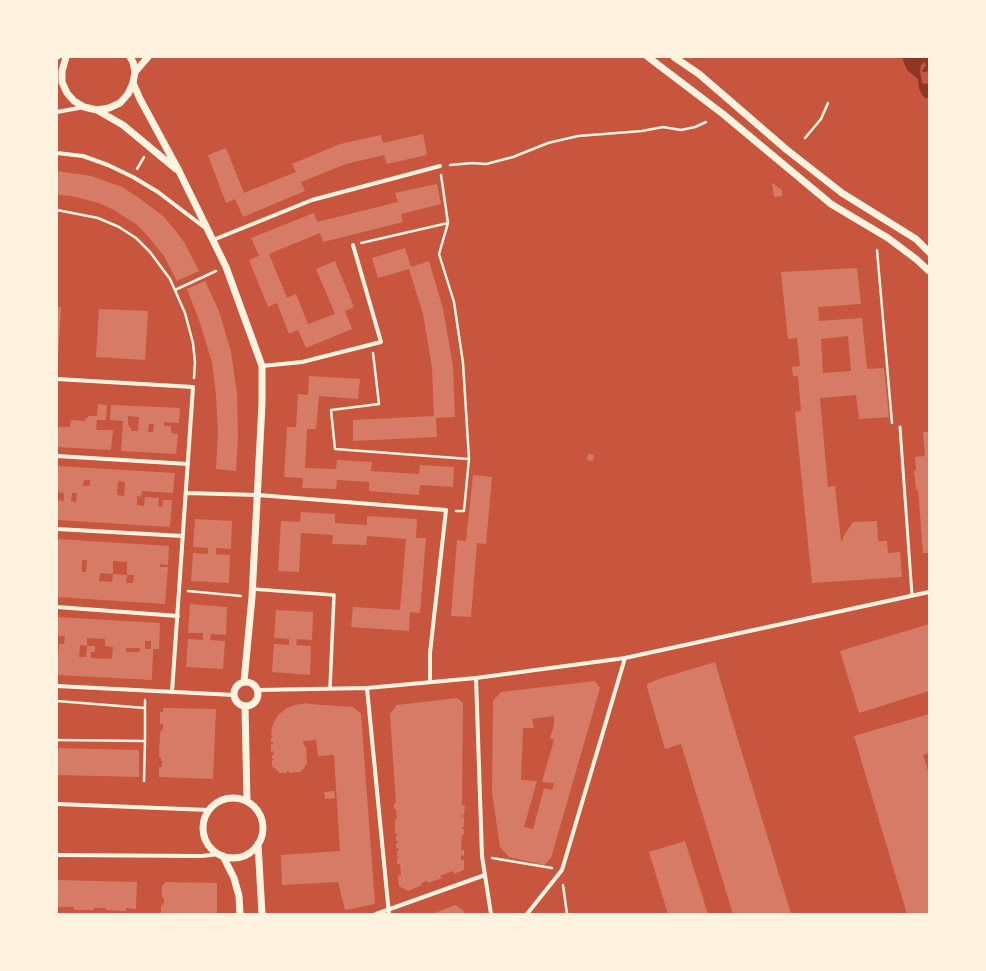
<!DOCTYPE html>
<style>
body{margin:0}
#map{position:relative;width:986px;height:971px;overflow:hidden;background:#c8553d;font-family:Ubuntu,sans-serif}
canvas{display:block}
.frame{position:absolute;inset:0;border:58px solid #fff3e0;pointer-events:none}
</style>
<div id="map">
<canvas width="986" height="971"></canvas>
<div class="frame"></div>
</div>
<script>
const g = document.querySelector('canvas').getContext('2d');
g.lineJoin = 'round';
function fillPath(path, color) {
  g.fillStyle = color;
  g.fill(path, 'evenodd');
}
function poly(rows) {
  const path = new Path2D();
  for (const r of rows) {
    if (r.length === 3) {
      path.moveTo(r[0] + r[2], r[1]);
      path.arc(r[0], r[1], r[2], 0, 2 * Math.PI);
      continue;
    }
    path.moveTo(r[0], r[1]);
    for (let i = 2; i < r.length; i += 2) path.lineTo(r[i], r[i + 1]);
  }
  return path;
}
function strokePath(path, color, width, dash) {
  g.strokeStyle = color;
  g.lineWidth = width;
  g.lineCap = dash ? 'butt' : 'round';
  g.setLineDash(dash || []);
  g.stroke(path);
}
const water = poly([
 [902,57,929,57,929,71,924,72,922,71,926,65,924,62,921,65,920,71,922,83,926,84,929,83,929,98,925,98,922,95,919,88,918,79,907,70]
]);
const building = poly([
 [423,134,427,155,387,164,384,155,346,164,301,182,305,191,243,217,235,199,226,203,208,155,226,148,244,193,296,172,292,164,340,144,381,135,383,143],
 [57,171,91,176,122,187,136,196,163,216,174,229,184,242,199,271,177,281,164,256,146,234,136,224,112,209,99,203,72,196,57,195],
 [772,183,782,190,782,196,774,197],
 [437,184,441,204,401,214,403,222,323,242,320,233,269,254,287,298,296,294,308,324,335,314,316,269,335,261,354,307,345,311,352,329,306,348,298,330,289,334,277,303,268,307,249,260,259,256,251,238,314,213,317,222,398,202,395,193],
 [405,248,411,267,429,261,443,309,453,366,455,417,436,418,437,437,353,441,353,420,434,416,432,368,423,314,409,269,378,278,372,258],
 [857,268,861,304,818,307,819,321,862,318,867,369,884,368,889,417,859,419,856,395,820,398,828,487,835,486,841,541,843,540,843,537,853,522,877,521,878,541,887,541,888,553,900,552,902,577,812,583,795,412,801,411,798,376,793,376,792,367,800,366,797,338,788,339,781,272],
 [848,336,851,371,823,373,821,339],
 [205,281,219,311,231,352,237,393,238,436,236,471,216,469,218,434,216,395,212,362,199,320,187,289],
 [57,307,61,307,58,356,57,356],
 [99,309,148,311,145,360,96,357],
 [309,376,360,379,358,399,319,396,316,429,307,429,305,468,336,469,337,460,372,462,371,471,419,474,420,465,454,467,453,487,420,485,419,495,369,491,369,482,337,480,336,489,302,488,303,478,284,477,287,427,296,427,298,394,308,395],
 [98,404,107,405,106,420,97,420,96,430,113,430,111,450,57,447,57,427,70,427,71,420,85,421,86,418,88,418,88,416,97,416],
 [111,405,180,408,179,423,164,422,164,426,171,426,171,433,178,434,176,454,121,451,123,421,110,420],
 [128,416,139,417,138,431,132,431,128,424],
 [149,424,154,424,153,432,148,432],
 [923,432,929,432,929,553,923,553,918,489,916,490,914,471,916,470,915,457,925,456],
 [588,454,594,455,593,461,587,460],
 [57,466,175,473,173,493,142,491,141,497,137,496,137,505,144,506,145,497,159,498,158,506,162,507,163,500,172,500,170,527,57,520,57,500,64,501,64,493,57,492],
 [84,480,90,480,90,486,83,486],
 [118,481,125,482,124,496,117,495],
 [72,493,77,493,76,502,71,501],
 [473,475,492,477,486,544,477,543,471,617,451,616,457,540,466,541],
 [301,512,335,514,335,523,367,525,367,516,417,519,416,538,426,538,420,613,410,612,409,631,351,627,353,607,400,610,406,539,367,536,366,545,332,544,333,535,301,533,299,572,278,571,281,521,300,522],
 [195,519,232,521,231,549,216,548,216,554,230,555,229,583,191,581,193,553,208,554,208,548,193,547],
 [57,539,169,546,168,565,160,564,160,567,168,567,165,604,57,597],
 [82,560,87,560,86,572,82,572],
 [113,561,127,562,127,575,134,575,133,583,126,583,127,575,113,574,112,582,99,581,100,573,113,574],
 [190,604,227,607,226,635,211,634,210,640,225,641,223,669,186,667,188,639,203,640,203,633,188,633],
 [276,610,313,612,312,640,297,639,296,645,311,646,310,675,272,672,274,644,289,645,289,639,274,638],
 [57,617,160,623,159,649,153,649,152,680,57,675,57,655,58,656,59,644,64,644,65,636,57,636],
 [87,638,105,639,105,646,113,647,112,659,91,658,91,652,95,652,95,646,87,646,86,657,79,657,80,645,87,646],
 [145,641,151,641,151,649,145,649],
 [126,648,140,648,139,652,126,652],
 [929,624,929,691,859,713,840,651],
 [715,662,732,720,791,914,733,914,681,744,665,749,647,687,647,684,662,678],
 [595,681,600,688,551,858,544,865,509,857,500,847,492,792,493,701,501,692],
 [554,716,554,725,550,738,554,740,542,782,554,783,552,790,544,788,533,829,524,827,537,781,521,780,523,728,534,728,532,719],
 [457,698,463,703,462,805,465,805,464,815,462,815,462,817,464,817,464,827,462,827,462,829,464,829,464,835,462,835,461,850,464,850,464,856,461,855,461,860,464,860,464,870,454,874,453,871,440,876,442,878,428,883,427,881,421,883,422,885,408,891,399,886,398,876,401,875,400,864,397,864,397,858,399,858,399,856,397,857,397,851,399,850,399,848,396,849,396,843,398,843,398,841,396,841,396,835,398,835,398,834,395,834,395,819,397,819,396,809,394,809,394,803,396,803,390,714,397,705],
 [308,703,308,704,353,707,361,714,375,904,345,910,338,882,282,885,281,855,340,851,334,755,318,756,316,740,303,741,304,746,306,746,307,765,305,765,305,767,300,772,289,773,289,771,287,771,287,773,280,773,272,766,272,760,274,760,274,759,272,759,272,755,274,755,273,751,271,752,271,744,273,744,273,742,271,742,271,738,273,736,271,735,272,727,274,722,278,715,287,708,295,705],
 [163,708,216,709,213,779,159,777,159,767,162,767,162,762,161,758,159,757,160,732,161,732,163,728,163,724,160,724,160,712,163,712],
 [929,714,929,753,923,755,929,774,929,914,907,914,854,736],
 [57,748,139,750,139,777,57,775],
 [334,791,335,798,325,799,324,792],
 [685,841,708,914,668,914,649,852],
 [57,880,137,882,136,909,126,908,126,911,106,910,106,908,94,908,94,910,74,910,74,907,57,907],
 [165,882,217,883,217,914,161,914,161,905,163,905,164,901,164,898,162,897,162,885,164,885],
 [455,905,463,910,464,914,432,914]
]);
const path = poly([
 [805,138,821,119,828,103],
 [450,165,472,163,486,164,513,157,548,143,578,136,642,131,663,127,681,130,695,127,706,122],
 [137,169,144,157],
 [57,210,98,218,119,227,136,238,150,252,170,279,185,313,193,343,195,362,194,378],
 [448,223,439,254,454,302,463,363,469,459],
 [361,243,448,223,441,175],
 [877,250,892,423],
 [175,290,216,271],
 [373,353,379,404,331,410,335,449,469,459,464,511,456,511],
 [188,591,241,596],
 [57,701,145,708],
 [57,740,145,741,144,781],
 [145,741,145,700],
 [492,858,552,868],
 [563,885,567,914]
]);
const service = poly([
 [900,427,912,595]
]);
const pedestrian = poly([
 [253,589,334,595,330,688]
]);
const minor = poly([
 [57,58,59,57],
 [57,112,84,107],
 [57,153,83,156,108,165,133,177,158,192,204,227],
 [213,240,312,200,440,166],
 [262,366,302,362,381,342,353,245],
 [57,379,193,387,172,692],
 [57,456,188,464],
 [186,493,258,495,446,510,430,653,430,682],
 [57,529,183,536],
 [57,607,178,616],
 [476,678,482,856,491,914],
 [57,686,234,695],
 [367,688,389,914],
 [258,690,367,688,476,678,625,658,929,592],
 [57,804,209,810],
 [57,855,202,856,218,854],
 [376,914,485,875],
 [527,914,562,870,625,658]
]);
const tertiary = poly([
 [66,57,62,71,62,82,67,93,74,101,84,107,97,110,109,108,120,103,128,94,133,83,135,72,133,62,130,57],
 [648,57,723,114,831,204,888,238,916,259,929,271],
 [674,57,699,74,787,150,842,193,916,239,929,252],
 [135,72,148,57],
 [133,83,140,99,179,171,226,267,262,366,262,404,252,597,244,682],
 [97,110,123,125,176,169],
 [246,694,12],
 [245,706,247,801],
 [233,828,30],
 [258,844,262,914],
 [223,856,234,878,239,896,240,914]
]);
fillPath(water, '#8f3625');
fillPath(building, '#d67c66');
strokePath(path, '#fff3e0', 2.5);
strokePath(service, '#fff3e0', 3);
strokePath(pedestrian, '#fff3e0', 3.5);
strokePath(minor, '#fff3e0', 4);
strokePath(tertiary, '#fff3e0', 7);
</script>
